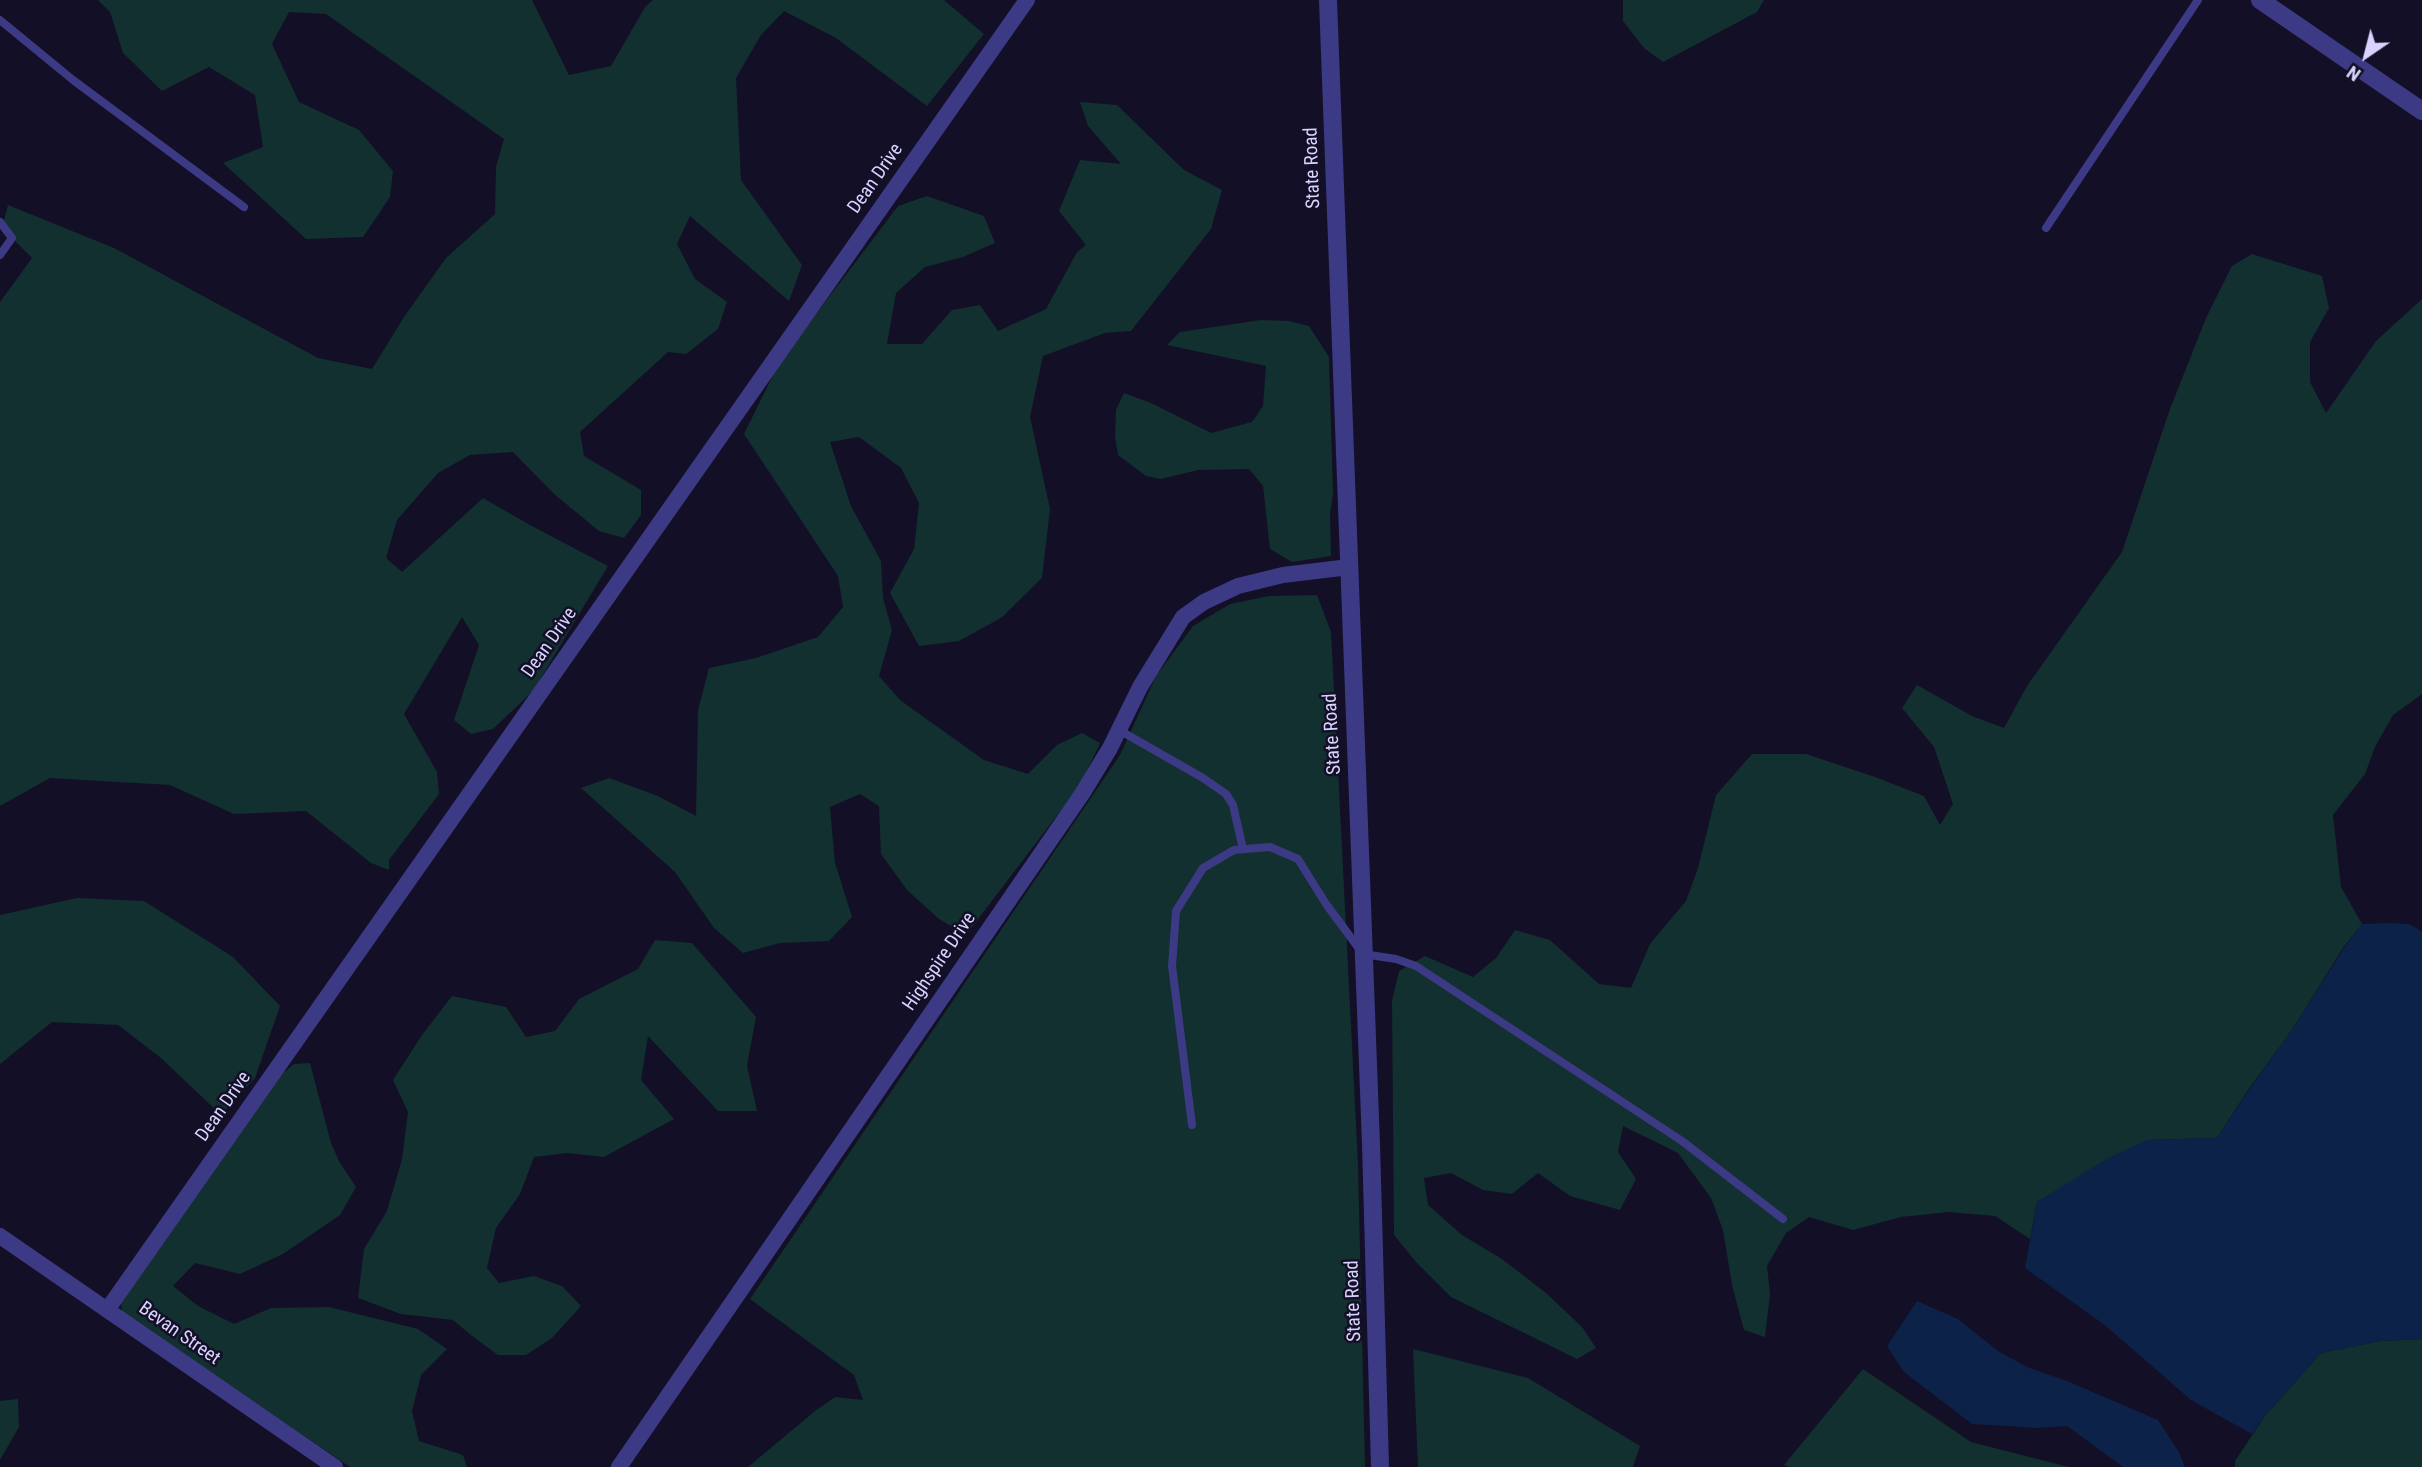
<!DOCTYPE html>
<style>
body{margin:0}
#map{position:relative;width:2422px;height:1467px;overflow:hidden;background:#130f26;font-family:"Roboto Condensed",sans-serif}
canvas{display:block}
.north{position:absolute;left:2331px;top:21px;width:70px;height:70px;-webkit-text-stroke:5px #130f26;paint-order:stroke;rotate:215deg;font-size:19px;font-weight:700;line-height:28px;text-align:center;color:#d9d4ff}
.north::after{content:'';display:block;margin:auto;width:24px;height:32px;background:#d9d4ff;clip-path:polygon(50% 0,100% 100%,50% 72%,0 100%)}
</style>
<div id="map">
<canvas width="2422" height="1467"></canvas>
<div class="north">N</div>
</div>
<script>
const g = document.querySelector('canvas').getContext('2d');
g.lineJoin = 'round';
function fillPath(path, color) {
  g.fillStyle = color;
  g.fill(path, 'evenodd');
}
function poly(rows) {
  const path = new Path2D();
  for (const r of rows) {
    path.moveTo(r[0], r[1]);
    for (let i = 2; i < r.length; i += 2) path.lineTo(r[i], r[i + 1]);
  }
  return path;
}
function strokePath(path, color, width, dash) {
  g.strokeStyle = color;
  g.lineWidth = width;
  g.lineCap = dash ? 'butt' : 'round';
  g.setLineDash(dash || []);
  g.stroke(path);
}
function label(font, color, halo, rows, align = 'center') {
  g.font = font + ' "Roboto Condensed",sans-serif';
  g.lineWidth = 5;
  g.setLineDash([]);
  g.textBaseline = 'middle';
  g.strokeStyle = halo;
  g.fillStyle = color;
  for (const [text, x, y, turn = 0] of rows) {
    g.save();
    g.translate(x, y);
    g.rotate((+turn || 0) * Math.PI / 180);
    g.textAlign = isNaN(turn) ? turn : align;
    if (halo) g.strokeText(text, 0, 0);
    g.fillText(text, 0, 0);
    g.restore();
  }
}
const green = poly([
 [98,0,532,0,569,75,611,66,645,7,653,0,944,0,984,34,927,106,836,38,784,11,761,35,736,78,741,180,802,265,789,301,690,216,677,244,695,279,727,302,718,329,686,354,668,352,580,432,584,456,641,490,641,515,624,538,599,531,554,494,513,452,470,455,438,473,397,520,386,558,402,572,483,498,530,525,608,566,533,691,493,729,471,734,454,720,479,645,462,617,404,714,437,772,439,794,389,860,389,870,371,863,306,811,234,814,170,785,50,778,0,806,0,302,32,258,2,228,8,205,114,248,318,358,372,369,404,317,446,258,495,214,496,167,504,139,326,14,289,12,272,44,299,102,359,130,393,171,390,197,363,237,306,239,223,163,263,147,255,95,209,67,162,91,123,53,110,12],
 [1623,0,1764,0,1757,12,1663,62,1644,48,1623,21],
 [1080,102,1117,105,1184,170,1222,190,1211,229,1131,331,1105,333,1043,356,1030,417,1050,509,1042,578,1001,618,959,641,919,646,890,593,914,549,919,503,901,468,859,437,830,442,851,506,881,561,883,598,892,630,879,676,900,700,984,760,1028,774,1057,745,1082,733,1100,743,1081,784,966,935,939,919,907,890,881,854,879,806,860,794,830,807,835,863,852,917,829,941,780,943,743,953,714,928,675,872,581,788,609,778,658,796,696,816,698,710,709,668,756,658,818,637,843,607,838,576,744,434,779,363,898,206,927,196,984,216,995,243,963,257,925,267,896,293,887,344,922,344,952,310,980,305,998,331,1046,309,1077,252,1086,245,1059,211,1080,160,1121,164,1088,126],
 [2252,254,2322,276,2329,308,2310,342,2310,382,2326,413,2376,341,2422,299,2422,694,2393,715,2375,747,2365,774,2333,815,2341,887,2362,924,2343,948,2292,1030,2248,1090,2217,1138,2147,1140,2037,1202,2030,1239,1995,1216,1949,1212,1901,1217,1853,1230,1809,1217,1786,1233,1767,1266,1770,1294,1765,1337,1744,1330,1732,1285,1723,1230,1711,1198,1678,1153,1623,1126,1618,1152,1636,1179,1620,1210,1570,1196,1538,1173,1512,1194,1483,1190,1451,1173,1424,1178,1428,1205,1462,1235,1502,1259,1546,1293,1582,1327,1596,1348,1577,1359,1451,1297,1416,1262,1394,1235,1392,1001,1399,971,1425,956,1473,977,1496,958,1515,930,1550,940,1599,984,1631,988,1650,944,1686,901,1698,868,1716,795,1752,754,1806,754,1875,777,1924,796,1940,825,1953,804,1934,747,1902,708,1917,685,1972,716,2004,728,2027,686,2122,552,2170,409,2206,318,2232,266],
 [1261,320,1289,321,1309,326,1329,357,1333,494,1330,514,1331,556,1292,562,1270,549,1263,486,1249,469,1198,470,1161,479,1146,476,1118,455,1115,436,1116,410,1124,393,1151,403,1211,433,1252,422,1263,406,1266,366,1167,345,1180,332],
 [1317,595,1331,632,1358,1164,1365,1467,748,1467,815,1411,835,1397,863,1400,854,1375,750,1299,1120,755,1156,676,1193,626,1230,604,1269,596],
 [77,898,144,901,233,957,280,1006,255,1078,221,1115,161,1058,118,1025,52,1022,0,1064,0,915],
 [655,940,692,943,756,1017,747,1066,757,1111,718,1111,648,1036,641,1080,674,1119,604,1157,567,1153,534,1157,520,1194,496,1228,487,1268,499,1283,534,1276,562,1286,581,1306,552,1338,526,1355,498,1355,472,1336,453,1320,401,1314,358,1298,364,1249,387,1211,402,1159,408,1112,393,1080,422,1035,452,996,506,1007,526,1037,555,1031,579,999,638,969],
 [310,1063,331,1143,340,1163,356,1187,340,1215,283,1254,240,1274,195,1263,173,1286,198,1306,234,1324,271,1308,329,1307,418,1329,447,1349,421,1375,412,1411,419,1441,463,1455,467,1467,350,1467,122,1313,121,1303,277,1078,294,1064],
 [2422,1339,2422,1467,2235,1467,2235,1461,2265,1416,2321,1353,2380,1341],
 [1413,1349,1528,1378,1640,1446,1633,1467,1418,1467],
 [1863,1369,1971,1442,2069,1467,1789,1467,1784,1465],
 [18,1399,19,1427,0,1460,0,1401]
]);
const water = poly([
 [2389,923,2409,924,2420,930,2422,933,2422,1339,2380,1341,2321,1353,2265,1416,2252,1434,2191,1400,2106,1326,2025,1268,2037,1202,2108,1158,2147,1140,2217,1138,2248,1091,2292,1030,2344,948,2362,924],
 [1917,1301,1958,1319,1998,1351,2027,1367,2067,1381,2158,1420,2179,1452,2185,1467,2123,1467,2067,1426,2038,1428,1972,1424,1904,1372,1887,1346]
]);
const service = poly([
 [0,20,73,80,244,207],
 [0,222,12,238,0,255],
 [2046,228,2198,0],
 [1119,730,1203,778,1226,794,1233,805,1243,849],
 [1192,1125,1172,966,1176,911,1203,868,1234,850,1270,847,1298,859,1326,904,1363,954,1396,959,1416,966,1682,1141,1783,1219]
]);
const minor = poly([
 [0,1236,335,1467],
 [107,1310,1027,0],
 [619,1467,1082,794,1110,748,1140,687,1183,617,1204,602,1238,586,1283,575,1349,567]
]);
const tertiary = poly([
 [1328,0,1371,1144,1380,1467],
 [2260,0,2422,111]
]);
const streetNames = [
 ["State Road",1313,168,-92],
 ["Dean Drive",876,179,-55],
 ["Dean Drive",550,643,-55],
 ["State Road",1333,734,-93],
 ["Highspire Drive",940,962,-56],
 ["Dean Drive",224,1107,-55],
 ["State Road",1354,1301,-92],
 ["Bevan Street",179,1334,35]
];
fillPath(green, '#12302f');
fillPath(water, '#0c2248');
strokePath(service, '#3d3a85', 8);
strokePath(minor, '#3d3a85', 16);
strokePath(tertiary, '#3d3a85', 18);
label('19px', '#d9d4ff', '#130f26', streetNames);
</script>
